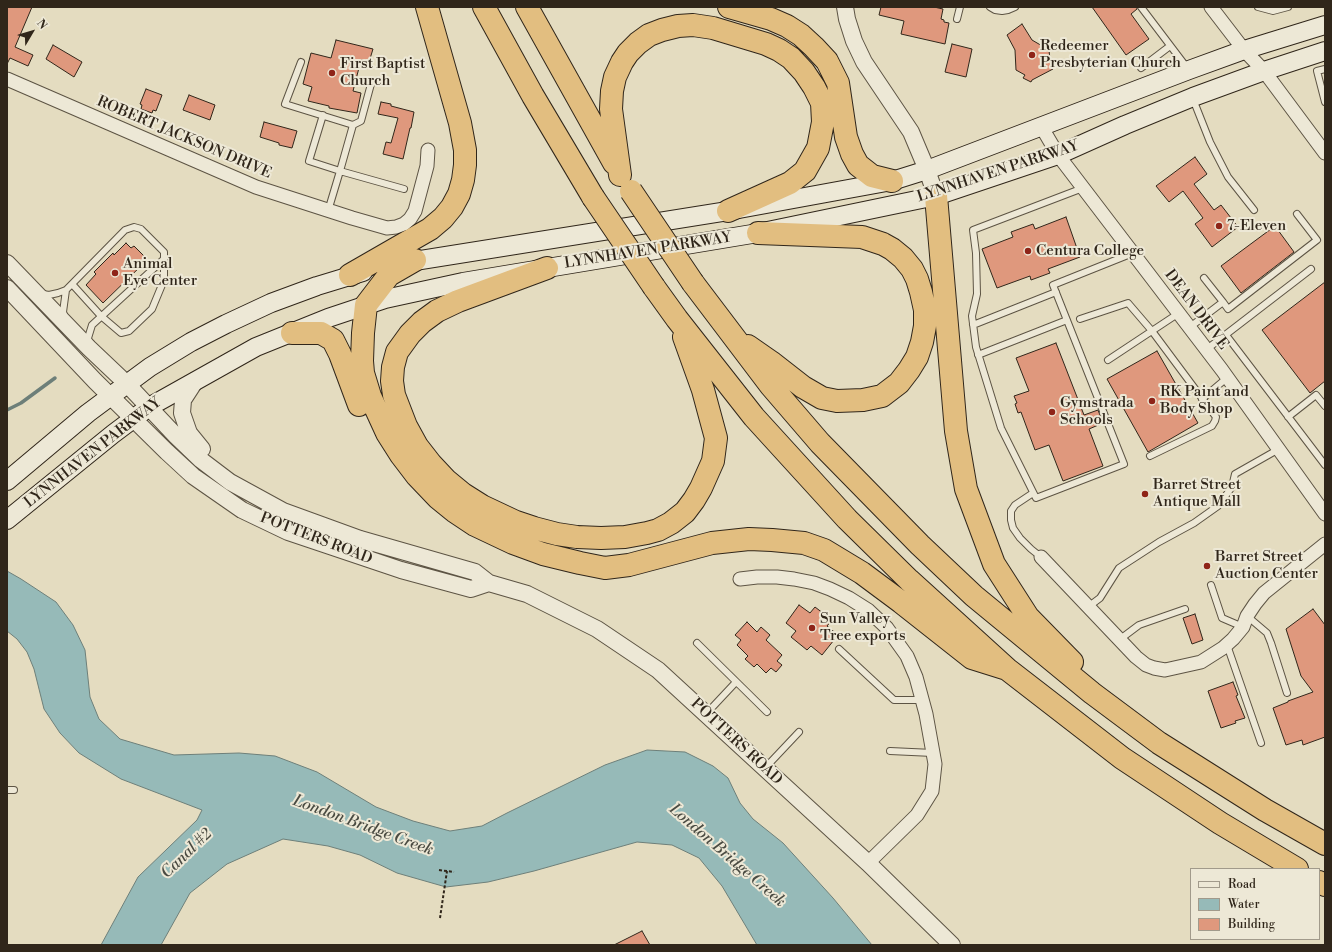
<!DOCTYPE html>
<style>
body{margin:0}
#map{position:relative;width:1332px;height:952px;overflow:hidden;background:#e4dcc0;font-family:"Libre Bodoni",serif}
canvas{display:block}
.frame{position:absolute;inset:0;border:8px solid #30261a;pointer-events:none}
.legend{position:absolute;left:1190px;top:868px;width:130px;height:72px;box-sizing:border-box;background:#ede8d6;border:1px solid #a19a8b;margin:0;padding:5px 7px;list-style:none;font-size:12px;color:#30261a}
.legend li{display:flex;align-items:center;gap:8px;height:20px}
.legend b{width:20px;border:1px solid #a19a8b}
.north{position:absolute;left:12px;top:12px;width:40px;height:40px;-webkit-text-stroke:3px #ede8d6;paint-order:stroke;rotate:52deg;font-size:11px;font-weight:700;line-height:16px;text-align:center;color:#30261a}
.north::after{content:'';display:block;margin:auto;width:14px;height:18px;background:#30261a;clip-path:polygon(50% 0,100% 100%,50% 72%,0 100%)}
</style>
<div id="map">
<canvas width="1332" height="952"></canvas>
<div class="frame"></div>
<ul class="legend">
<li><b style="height:5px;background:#ede8d6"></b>Road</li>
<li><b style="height:11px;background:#96bab8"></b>Water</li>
<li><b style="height:11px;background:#df987d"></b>Building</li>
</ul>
<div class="north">N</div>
</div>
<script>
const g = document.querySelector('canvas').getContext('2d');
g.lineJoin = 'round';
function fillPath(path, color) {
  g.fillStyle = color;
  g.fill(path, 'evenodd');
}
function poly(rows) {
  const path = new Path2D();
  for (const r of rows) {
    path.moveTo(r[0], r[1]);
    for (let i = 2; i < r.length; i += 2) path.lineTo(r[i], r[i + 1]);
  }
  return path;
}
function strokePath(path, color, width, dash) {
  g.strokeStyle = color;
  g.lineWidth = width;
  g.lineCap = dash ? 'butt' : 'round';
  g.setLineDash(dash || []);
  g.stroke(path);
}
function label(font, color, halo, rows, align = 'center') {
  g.font = font + ' "Libre Bodoni",serif';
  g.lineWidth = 4;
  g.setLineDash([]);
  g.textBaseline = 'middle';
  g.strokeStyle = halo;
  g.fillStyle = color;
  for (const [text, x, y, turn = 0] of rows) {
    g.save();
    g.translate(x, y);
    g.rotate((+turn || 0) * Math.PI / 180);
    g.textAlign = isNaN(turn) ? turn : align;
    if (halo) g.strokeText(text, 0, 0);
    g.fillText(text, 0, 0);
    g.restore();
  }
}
const water = poly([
 [7,571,21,579,56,602,73,625,85,650,90,697,99,719,120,739,174,755,239,753,275,756,317,772,376,807,413,821,450,831,482,826,507,813,605,765,647,750,685,752,713,766,728,778,740,803,753,819,783,843,833,898,872,945,757,945,722,886,699,858,672,845,637,842,534,871,488,882,446,887,397,873,360,855,328,846,283,839,227,864,190,893,161,945,101,945,138,877,197,820,202,810,121,779,79,753,60,733,44,709,34,669,27,652,17,639,7,631,7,571]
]);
const stream = poly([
 [7,410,21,403,55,378]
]);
const building = poly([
 [7,7,32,7,15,47,33,55,28,66,10,58,7,64,7,7],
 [881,7,934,7,943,9,941,19,944,20,944,22,949,23,945,44,901,34,904,21,879,15,881,7],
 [1092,7,1137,7,1137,9,1131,14,1149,39,1126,55,1092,7],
 [1022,24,1032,40,1049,50,1050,60,1053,60,1053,69,1032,80,1031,82,1023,78,1025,75,1016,70,1015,50,1007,35,1022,24],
 [336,40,373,49,369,62,361,60,353,91,361,93,357,113,329,108,329,106,308,101,312,87,303,84,311,53,331,58,336,40],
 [952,44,972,49,966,77,945,72,952,44],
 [53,45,82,62,74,77,46,59,53,45],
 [146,89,162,95,156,111,153,110,152,113,141,109,142,105,140,104,146,89],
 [189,95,215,105,210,120,183,110,189,95],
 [381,102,391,104,391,106,414,112,411,128,410,128,403,159,383,154,386,142,391,143,398,118,378,114,381,102],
 [264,122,297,131,292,148,279,145,279,143,260,137,264,122],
 [1195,157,1207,174,1194,184,1214,210,1221,205,1238,227,1212,247,1195,224,1203,218,1183,191,1169,202,1156,186,1195,157],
 [1066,217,1080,257,1048,269,1050,273,1031,280,1030,276,997,288,982,249,1013,237,1011,232,1033,224,1035,229,1066,217],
 [1275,226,1294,252,1241,293,1221,266,1275,226],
 [126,243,131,248,134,246,146,258,144,260,145,262,103,303,86,285,96,274,94,272,113,253,114,255,126,243],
 [1325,282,1325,381,1310,393,1262,330,1325,282],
 [1056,343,1084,415,1098,410,1103,423,1089,429,1103,466,1063,481,1049,445,1035,450,1021,412,1018,413,1015,404,1017,403,1014,396,1029,391,1016,358,1056,343],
 [1157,351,1198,423,1148,452,1107,379,1157,351],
 [799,605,810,613,815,607,832,620,827,626,838,635,822,655,811,646,807,650,791,637,796,631,786,623,799,605],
 [1313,609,1325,625,1325,737,1303,745,1302,740,1286,745,1273,708,1288,702,1288,701,1313,692,1301,676,1286,629,1313,609],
 [1195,614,1203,640,1192,644,1183,618,1195,614],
 [747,622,757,632,761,627,770,635,766,640,782,655,777,661,782,665,776,672,771,668,766,673,757,664,754,667,745,659,748,656,737,645,741,640,735,635,747,622],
 [1233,682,1238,695,1236,696,1245,718,1235,721,1236,723,1221,728,1208,691,1233,682],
 [642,931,650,945,614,945,642,931]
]);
const path = poly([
 [439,870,454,872],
 [440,918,447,871]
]);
const service = poly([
 [990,7,995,10,1002,11,1008,10,1015,7],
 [1141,7,1188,69],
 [1258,7,1273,11,1288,7],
 [957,19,960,7],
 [301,62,285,104,353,125],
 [1141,68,1170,46],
 [1325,69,1317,71,1325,102],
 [1193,99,1210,142,1228,177,1254,210],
 [323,115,309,161,340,171,353,125,361,121,371,84],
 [1083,188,973,230,976,253,977,294,972,316,976,347,1001,428,1036,498,1124,464,1053,285,1133,253],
 [328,211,340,171,404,189],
 [1204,278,1223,302],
 [72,284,101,316,121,333,129,331,152,309,164,280,164,259],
 [43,294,49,295,58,293,66,290,125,230,134,227,141,229,164,252,164,259,92,325,88,338,89,343],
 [65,318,63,312,66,290],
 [1080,319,1128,303,1152,331,1216,417,1215,421,1212,426,1150,456],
 [973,325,1056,292],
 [1190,327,1223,302,1228,309,1317,240,1297,214],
 [1226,335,1325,465],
 [1207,349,1311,269],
 [978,355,1067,320],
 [1108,360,1179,313],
 [1202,399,1228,377],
 [1288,417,1316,395,1325,406],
 [1033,493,1015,505,1011,511,1011,520,1013,528,1020,538,1031,549,1041,557],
 [1211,585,1222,618,1243,627],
 [1088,607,1100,598,1119,568,1159,542,1194,523,1218,506,1232,487,1235,474,1279,449],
 [1247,616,1267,633,1271,643,1287,693],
 [1119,640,1139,625,1185,609],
 [697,643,767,712],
 [1227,645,1261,743],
 [839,649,894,700,922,700],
 [706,714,736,682],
 [890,751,933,753],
 [766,767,799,732],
 [7,790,14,790]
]);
const minor = poly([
 [1211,7,1244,50,1264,71,1325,153],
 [7,79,256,187,352,218,387,228,396,227,404,224,410,219,415,211,427,166,428,150],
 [1041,126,1058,155,1222,370,1325,514],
 [1041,557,1136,657,1146,665,1154,668,1165,670,1201,662,1223,648,1233,639,1243,627,1247,616,1255,604,1264,593,1325,544],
 [740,579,757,577,777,577,794,579,814,583,830,589,849,598,868,610,887,628,907,656,916,677,926,714,935,764,932,791,917,815,868,863]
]);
const tertiary = poly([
 [845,7,847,19,854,41,864,62,911,132,927,170,936,196],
 [7,263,89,348,127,384,176,436,201,460,230,482,283,511,360,539,475,572,489,583,527,594,597,629,658,670,868,863,952,945],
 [7,288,95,381,167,452,193,476,242,510,288,532,401,570,471,589,489,583],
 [196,380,183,400,182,413,189,433,202,449]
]);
const secondary = poly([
 [402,263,728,211,892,181,927,170,1189,70,1244,50,1325,25],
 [7,481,88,413,127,384,150,367,191,342,226,324,271,303,317,286,363,272],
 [7,520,113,434,149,407,256,347,328,318,385,299,463,282,758,233,936,196,1058,155,1125,125,1193,97,1264,71,1325,51]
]);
const motorway = poly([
 [484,7,533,96,593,197],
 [527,7,614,163],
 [729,7,771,19,787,26,801,35,814,47,827,61,838,83,846,137,852,154,858,165,872,176,892,181],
 [620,175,611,109,612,91,615,77,622,62,628,53,638,43,649,35,662,30,678,26,693,25,713,28,766,44,779,50,791,58,804,72,814,87,822,103,823,122,818,148,805,171,790,183,728,211],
 [936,196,956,431,966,489,994,564,1028,617,1072,662],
 [415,260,389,275,366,305,363,333,362,361,363,373,370,396,387,433,401,455,417,476,438,498,454,511,475,525,513,543,543,554,580,563,605,568,629,565,712,543,749,539,772,540,804,543,824,550,862,573,901,602,972,658,1007,669],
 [547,268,458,301,437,311,422,322,410,334,397,352,393,367,392,381,394,395,406,426,417,446,431,464,446,480,463,494,482,506,516,522,534,528,557,534,577,537,601,538,625,537,647,533,658,530,671,523,685,512,694,500,701,488,713,461,716,438,703,390,684,337],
 [350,275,430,229,443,218,452,207,459,194,463,180,465,165,465,150,460,123,427,7],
 [693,283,771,386,820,443,920,545,974,596,1092,693,1159,743,1265,810,1325,844],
 [654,287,677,319,754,417,847,519,909,580,1007,669,1122,758,1220,823,1297,869],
 [292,333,321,333,333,340,340,354,359,405],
 [748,346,771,362,803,387,822,398,837,401,863,400,882,396,899,383,909,370,917,357,922,342,925,326,925,310,921,292,917,279,912,269,903,258,892,249,883,244,862,237,758,233],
 [1319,882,1325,885]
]);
const motorwayBridge = poly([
 [631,191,693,283],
 [593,197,654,287]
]);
const markers = [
 [1032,55,4,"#8f2418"],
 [332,73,4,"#8f2418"],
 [1219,226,4,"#8f2418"],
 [1028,251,4,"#8f2418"],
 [115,273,4,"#8f2418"],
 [1152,401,4,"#8f2418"],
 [1052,412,4,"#8f2418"],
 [1145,494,4,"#8f2418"],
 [1207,566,4,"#8f2418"],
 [812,628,4,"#8f2418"]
];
const poiNames = [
 ["Redeemer",1040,46],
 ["Presbyterian Church",1040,63],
 ["First Baptist",340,64],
 ["Church",340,81],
 ["7-Eleven",1227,226],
 ["Centura College",1036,251],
 ["Animal",123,264],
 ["Eye Center",123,281],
 ["RK Paint and",1160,392],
 ["Body Shop",1160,409],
 ["Gymstrada",1060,403],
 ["Schools",1060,420],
 ["Barret Street",1153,485],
 ["Antique Mall",1153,502],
 ["Barret Street",1215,557],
 ["Auction Center",1215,574],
 ["Sun Valley",820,619],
 ["Tree exports",820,636]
];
const streetNames = [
 ["ROBERT JACKSON DRIVE",184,138,23],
 ["LYNNHAVEN PARKWAY",998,172,-18],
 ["LYNNHAVEN PARKWAY",648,251,-9],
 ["DEAN DRIVE",1196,310,53],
 ["LYNNHAVEN PARKWAY",93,453,-38],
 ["POTTERS ROAD",316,539,21],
 ["POTTERS ROAD",736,742,43]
];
const waterNames = [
 ["London Bridge Creek",363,826,20],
 ["Canal #2",187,854,-44],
 ["London Bridge Creek",727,856,41]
];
fillPath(water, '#96bab8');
strokePath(water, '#6d7f79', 1);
strokePath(stream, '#6d7f79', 3.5);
fillPath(building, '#df987d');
strokePath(building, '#30261a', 1);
strokePath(service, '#5d5444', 8);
strokePath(minor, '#5d5444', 15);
strokePath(tertiary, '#5d5444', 18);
strokePath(secondary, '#30261a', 20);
strokePath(motorway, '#30261a', 24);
strokePath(path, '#30261a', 2, [3, 2]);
strokePath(service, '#ede8d6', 6);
strokePath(minor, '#ede8d6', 13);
strokePath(tertiary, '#ede8d6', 16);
strokePath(secondary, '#ede8d6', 18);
strokePath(motorway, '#e2be80', 22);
strokePath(motorwayBridge, '#30261a', 24, []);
strokePath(motorwayBridge, '#e2be80', 22);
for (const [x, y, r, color] of markers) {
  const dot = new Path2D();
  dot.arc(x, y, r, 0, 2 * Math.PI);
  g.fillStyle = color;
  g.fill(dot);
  strokePath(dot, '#ede8d6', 1.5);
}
label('15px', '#30261a', '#ede8d6', poiNames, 'left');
label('15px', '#30261a', '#ede8d6', streetNames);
label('italic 16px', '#4a4b42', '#ede8d6', waterNames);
</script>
